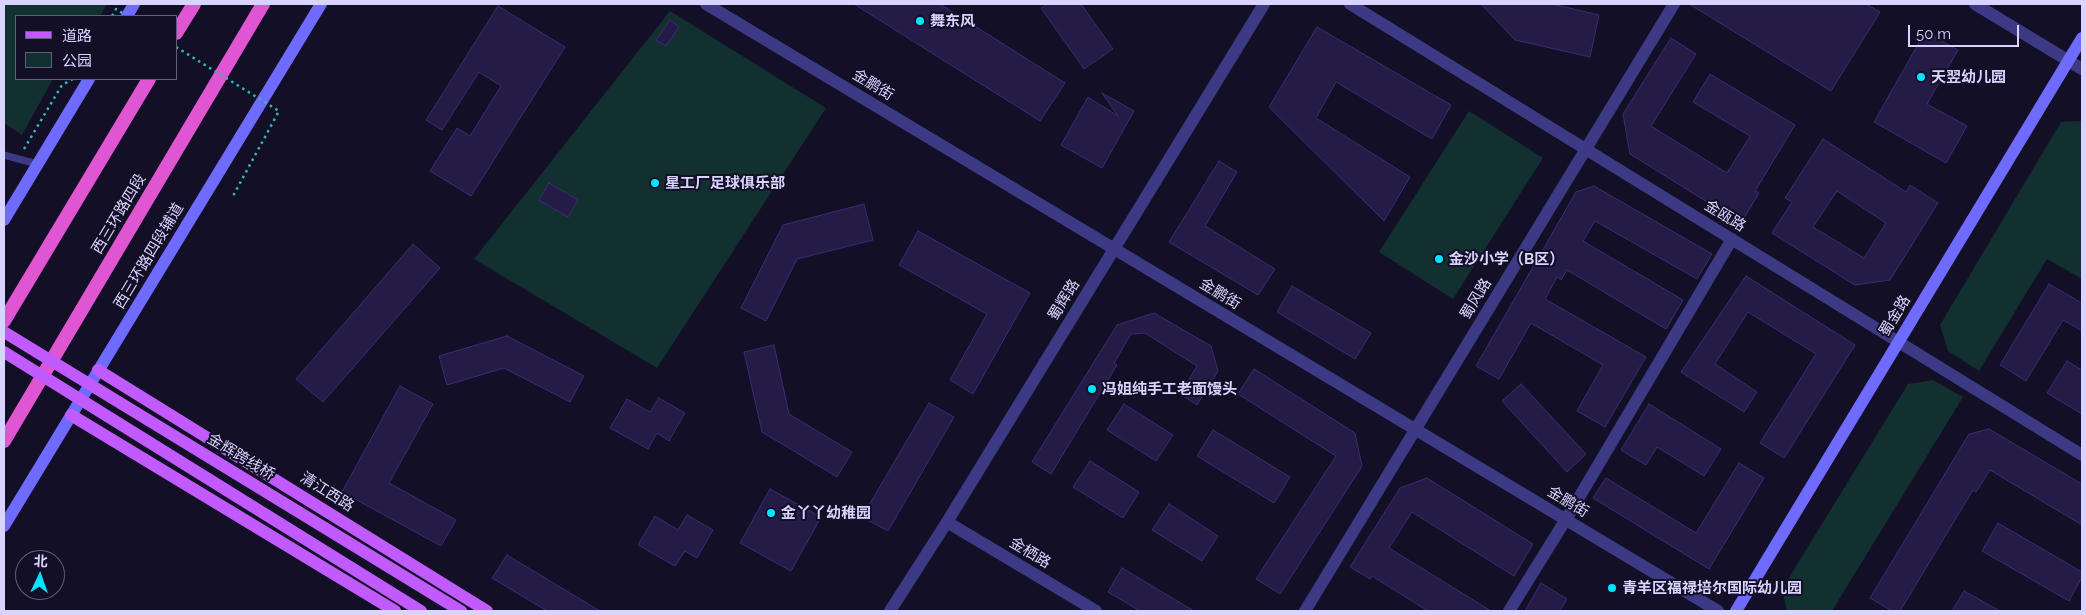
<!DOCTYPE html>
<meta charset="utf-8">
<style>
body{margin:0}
#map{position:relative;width:2086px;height:615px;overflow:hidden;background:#130f26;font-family:Raleway,"Noto Sans SC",sans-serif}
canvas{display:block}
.frame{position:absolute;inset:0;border:5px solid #d9d4ff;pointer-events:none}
.legend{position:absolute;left:15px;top:15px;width:162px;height:65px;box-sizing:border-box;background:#130f26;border:1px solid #625e7d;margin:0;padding:6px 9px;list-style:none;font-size:15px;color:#d9d4ff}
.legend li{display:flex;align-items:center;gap:10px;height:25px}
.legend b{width:25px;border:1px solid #625e7d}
.north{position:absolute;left:15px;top:550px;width:50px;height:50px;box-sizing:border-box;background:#130f26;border:1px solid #625e7d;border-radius:50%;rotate:3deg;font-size:14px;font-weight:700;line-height:20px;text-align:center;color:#d9d4ff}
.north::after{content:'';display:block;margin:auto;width:18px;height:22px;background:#00e5ff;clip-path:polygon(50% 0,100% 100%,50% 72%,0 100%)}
.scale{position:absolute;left:1908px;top:25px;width:111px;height:22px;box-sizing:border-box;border:2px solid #d9d4ff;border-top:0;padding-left:6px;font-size:15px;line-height:18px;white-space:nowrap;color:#d9d4ff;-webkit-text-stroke:4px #130f26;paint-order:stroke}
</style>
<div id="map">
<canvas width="2086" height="615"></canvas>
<div class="frame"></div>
<ul class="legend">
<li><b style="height:6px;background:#c25bff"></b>道路</li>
<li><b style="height:14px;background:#12302f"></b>公园</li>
</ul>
<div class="north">北</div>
<div class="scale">50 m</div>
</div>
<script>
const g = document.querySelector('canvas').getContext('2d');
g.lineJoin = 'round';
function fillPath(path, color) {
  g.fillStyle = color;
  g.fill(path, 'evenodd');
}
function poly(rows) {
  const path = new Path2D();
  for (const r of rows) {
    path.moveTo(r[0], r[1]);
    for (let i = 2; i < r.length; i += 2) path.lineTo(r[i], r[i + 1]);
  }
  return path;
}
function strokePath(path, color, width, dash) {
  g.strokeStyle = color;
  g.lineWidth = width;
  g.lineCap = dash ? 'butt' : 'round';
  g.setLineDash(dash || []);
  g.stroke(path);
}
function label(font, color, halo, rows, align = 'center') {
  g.font = font + ' Raleway,"Noto Sans SC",sans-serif';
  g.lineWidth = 4;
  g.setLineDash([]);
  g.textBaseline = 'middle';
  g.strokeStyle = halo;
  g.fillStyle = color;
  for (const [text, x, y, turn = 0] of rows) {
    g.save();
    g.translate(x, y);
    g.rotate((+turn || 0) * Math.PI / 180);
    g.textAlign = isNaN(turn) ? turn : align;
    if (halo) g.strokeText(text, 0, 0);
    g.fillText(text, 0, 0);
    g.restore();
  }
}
const green = poly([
 [4,4,107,4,100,16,16,16,16,79,53,79,22,135,4,123],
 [670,11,826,108,657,368,474,259],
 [1469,111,1543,158,1453,299,1379,252],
 [2082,121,2082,279,2047,259,1979,371,1948,351,1940,325,2061,122],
 [1933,380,1963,397,1832,611,1787,611,1782,589,1908,384]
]);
const building = poly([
 [854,4,940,4,1065,83,1040,121,854,4],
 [1048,4,1081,4,1113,49,1084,69,1041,8,1048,4],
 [1481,4,1552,4,1599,15,1590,57,1515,40,1481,4],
 [1689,4,1866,4,1880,12,1831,91,1689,4],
 [498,6,565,47,471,196,430,171,457,128,470,136,501,86,479,72,442,130,426,120,498,6],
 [670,20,679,27,666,46,656,40,670,20],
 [1317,27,1451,105,1432,139,1336,82,1316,118,1410,177,1384,221,1269,107,1317,27],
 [1925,32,1958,50,1927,104,1967,126,1946,163,1874,122,1925,32],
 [1671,38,1696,54,1651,126,1727,173,1750,136,1693,102,1710,74,1795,125,1755,191,1759,193,1741,223,1630,154,1623,114,1671,38],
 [1102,93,1134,111,1102,168,1061,145,1088,97,1118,116,1102,93],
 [1823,139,1906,192,1910,185,1938,203,1890,280,1855,285,1772,233,1792,202,1785,198,1823,139],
 [1837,191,1886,223,1864,258,1813,227,1837,191],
 [1219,161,1237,172,1205,226,1275,269,1258,295,1169,242,1219,161],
 [549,183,578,200,568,217,539,200,549,183],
 [1594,186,1712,254,1697,279,1595,221,1583,241,1683,300,1666,329,1567,270,1561,280,1557,277,1545,299,1646,357,1605,427,1577,411,1603,365,1531,323,1499,379,1476,366,1576,192,1594,186],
 [864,204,873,240,797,259,766,321,741,308,783,225,864,204],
 [918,231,1030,293,973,394,950,380,987,314,899,265,918,231],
 [413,244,440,268,323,402,296,379,413,244],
 [1746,276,1855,345,1784,458,1760,443,1816,354,1748,312,1715,364,1757,392,1744,412,1681,372,1746,276],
 [2049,284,2082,303,2082,331,2063,320,2026,381,2000,365,2049,284],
 [1292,286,1371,333,1355,359,1277,312,1292,286],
 [1154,313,1211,346,1218,371,1197,405,1180,394,1197,366,1145,333,1131,334,1114,363,1117,365,1051,474,1032,462,1117,325,1154,313],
 [507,336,584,376,570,402,504,368,447,385,439,356,507,336],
 [774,345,789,414,852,452,837,477,762,432,744,352,774,345],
 [2067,361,2082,370,2082,414,2047,393,2067,361],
 [1254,369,1355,433,1362,466,1280,594,1256,579,1336,456,1238,394,1254,369],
 [1521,384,1586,454,1567,472,1502,401,1521,384],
 [400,386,433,404,389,483,456,520,441,546,342,492,400,386],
 [659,398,685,413,669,441,657,433,648,449,610,428,627,399,650,412,659,398],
 [929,403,954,417,888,531,862,517,929,403],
 [1124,404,1173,435,1156,461,1107,430,1124,404],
 [1649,404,1721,449,1704,476,1657,447,1646,465,1621,450,1649,404],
 [1989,429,2082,484,2082,525,1990,470,1976,492,1973,490,1900,611,1892,611,1870,598,1969,434,1989,429],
 [1213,430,1290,477,1274,503,1197,456,1213,430],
 [1090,461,1139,492,1123,518,1073,487,1090,461],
 [1739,463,1764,478,1709,569,1593,498,1606,478,1696,533,1739,463],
 [1427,478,1533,544,1514,576,1412,512,1389,548,1491,611,1428,611,1372,576,1370,579,1350,567,1400,488,1427,478],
 [770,489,821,517,791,571,740,543,770,489],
 [1169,504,1218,536,1202,561,1152,530,1169,504],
 [687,515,713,530,697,558,685,551,675,566,638,545,655,516,678,530,687,515],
 [1998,523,2082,572,2082,577,2069,601,1982,551,1998,523],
 [507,555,600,611,547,611,492,578,507,555],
 [1122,568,1194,611,1140,611,1108,592,1122,568],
 [1541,583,1567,599,1560,611,1525,611,1541,583],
 [1964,591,2000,611,1952,611,1964,591]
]);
const path = poly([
 [24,149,62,85,73,79]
]);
const service = poly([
 [4,155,37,164]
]);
const minor = poly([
 [706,4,1718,611],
 [1350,4,2082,455],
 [947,522,1096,611],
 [1305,611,1674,4],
 [1509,611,1568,516,1732,239]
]);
const tertiary = poly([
 [1975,4,2082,69],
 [890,611,947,522,1264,4]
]);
const secondary = poly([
 [127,16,134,4],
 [4,220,89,79],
 [4,526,321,4],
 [1736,611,2082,38]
]);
const primary = poly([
 [98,370,487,611],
 [71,415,395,611]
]);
const trunk = poly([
 [176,33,194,4],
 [4,321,149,79],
 [4,441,263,4]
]);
const pathBridge = poly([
 [112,16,116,9,127,16],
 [176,47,279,111,233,196]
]);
const primaryBridge = poly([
 [4,332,461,611],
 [4,352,421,611]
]);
const markers = [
 [920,21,5,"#00e5ff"],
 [1921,77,5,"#00e5ff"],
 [655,183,5,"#00e5ff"],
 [1439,259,5,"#00e5ff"],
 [1092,389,5,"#00e5ff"],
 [771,513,5,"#00e5ff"],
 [1612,588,5,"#00e5ff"]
];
const poiNames = [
 ["舞东风",930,21],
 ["天翌幼儿园",1931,77],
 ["星工厂足球俱乐部",665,183],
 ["金沙小学（B区）",1449,259],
 ["冯姐纯手工老面馒头",1102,389],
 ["金丫丫幼稚园",781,513],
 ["青羊区福禄培尔国际幼儿园",1622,588]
];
const streetNames = [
 ["金鹏街",873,85,31],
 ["西三环路四段",119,214,-59],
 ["金瓯路",1725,216,32],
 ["西三环路四段辅道",149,256,-59],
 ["金鹏街",1220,294,31],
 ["蜀风路",1476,299,-59],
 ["蜀辉路",1064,300,-58],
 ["蜀金路",1895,316,-59],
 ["金辉跨线桥",241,457,31],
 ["清江西路",327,492,32],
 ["金鹏街",1568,502,31],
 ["金栖路",1030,553,31]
];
fillPath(green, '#12302f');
fillPath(building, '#241b47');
strokePath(building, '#3b2d73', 1);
strokePath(path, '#2fb8b0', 2.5, [2.5, 4]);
strokePath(service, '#3d3a85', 7);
strokePath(minor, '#3d3a85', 12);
strokePath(tertiary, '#3d3a85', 12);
strokePath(secondary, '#6f6bff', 12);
strokePath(primary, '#c25bff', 12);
strokePath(trunk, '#e055d1', 14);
strokePath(pathBridge, '#2fb8b0', 2.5, [2.5, 4]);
strokePath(primaryBridge, '#c25bff', 12);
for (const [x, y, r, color] of markers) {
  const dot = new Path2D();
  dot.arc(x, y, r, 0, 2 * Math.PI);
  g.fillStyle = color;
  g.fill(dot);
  strokePath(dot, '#130f26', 2);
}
label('bold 15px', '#d9d4ff', '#130f26', poiNames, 'left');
label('15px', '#d9d4ff', '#130f26', streetNames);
</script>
